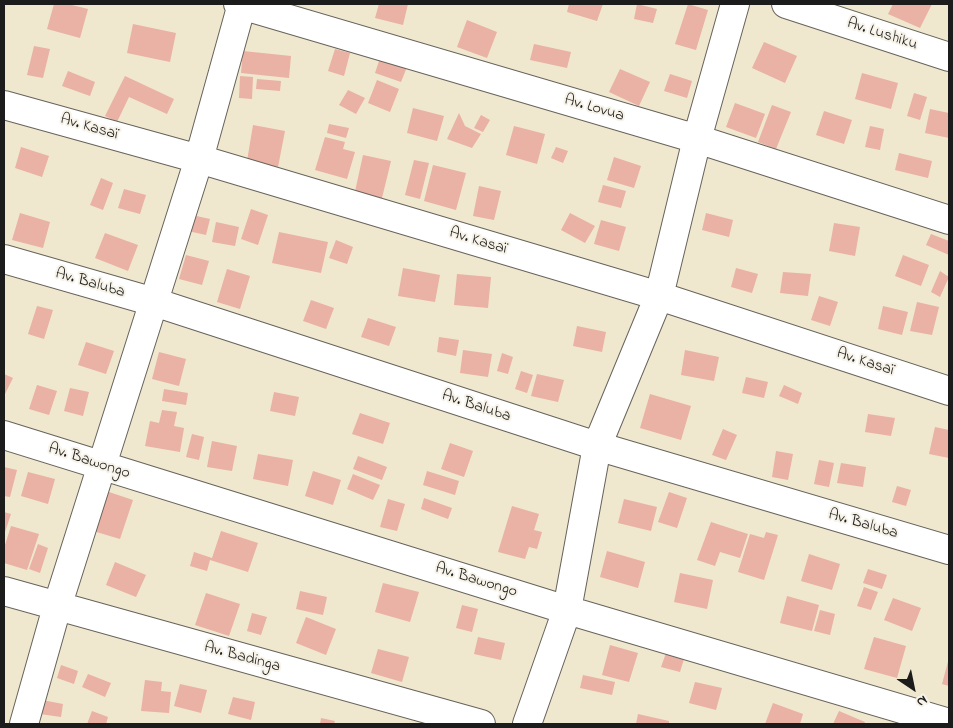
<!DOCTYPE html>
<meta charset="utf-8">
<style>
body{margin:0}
#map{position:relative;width:953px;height:728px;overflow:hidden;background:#f0e7cf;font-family:"Indie Flower",sans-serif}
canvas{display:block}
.frame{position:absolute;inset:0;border:5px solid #1c1c1c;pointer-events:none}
.north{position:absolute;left:888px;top:663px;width:50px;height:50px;-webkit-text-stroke:4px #f7f3e8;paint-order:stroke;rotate:146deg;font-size:14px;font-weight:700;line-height:20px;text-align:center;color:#1c1c1c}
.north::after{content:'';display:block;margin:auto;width:18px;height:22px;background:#1c1c1c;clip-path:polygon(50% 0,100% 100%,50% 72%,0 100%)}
</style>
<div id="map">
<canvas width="953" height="728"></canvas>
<div class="frame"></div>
<div class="north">N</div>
</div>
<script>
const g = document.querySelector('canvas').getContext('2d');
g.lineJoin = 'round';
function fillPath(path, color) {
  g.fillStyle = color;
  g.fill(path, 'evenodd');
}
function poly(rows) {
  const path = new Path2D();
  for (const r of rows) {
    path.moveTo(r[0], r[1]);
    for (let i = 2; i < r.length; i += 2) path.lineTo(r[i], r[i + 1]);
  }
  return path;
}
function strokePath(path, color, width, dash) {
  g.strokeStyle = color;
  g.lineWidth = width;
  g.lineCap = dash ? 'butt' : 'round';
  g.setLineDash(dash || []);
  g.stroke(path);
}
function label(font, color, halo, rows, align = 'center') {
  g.font = font + ' "Indie Flower",sans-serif';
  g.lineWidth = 4;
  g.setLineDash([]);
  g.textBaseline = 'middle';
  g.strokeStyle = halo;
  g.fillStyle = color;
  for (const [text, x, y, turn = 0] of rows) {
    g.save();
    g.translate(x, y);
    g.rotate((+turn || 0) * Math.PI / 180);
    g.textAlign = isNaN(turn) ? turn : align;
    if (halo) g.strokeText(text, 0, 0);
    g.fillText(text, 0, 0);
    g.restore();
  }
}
const building = poly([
 [54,4,68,4,88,9,80,38,47,29],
 [379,4,408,4,403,25,375,18],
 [569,4,603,4,597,21,567,12],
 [637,4,657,9,653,23,634,19],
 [688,4,708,10,696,50,675,44],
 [893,4,932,4,920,28,888,14],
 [467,20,497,32,487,58,457,47],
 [133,24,176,33,170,62,127,53],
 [764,42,797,56,785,83,752,68],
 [534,44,571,52,567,68,530,60],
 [34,46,50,49,43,78,27,75],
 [335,49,350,53,344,76,328,71],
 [243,51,291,56,289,78,241,73],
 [380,58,407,67,401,82,375,73],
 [620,69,650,82,639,106,609,92],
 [68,71,95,82,90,96,62,86],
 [862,73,898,83,891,109,855,99],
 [670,74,692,81,687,98,664,91],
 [125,76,174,99,167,114,129,97,117,122,105,116],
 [240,76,253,77,252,99,239,98],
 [257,79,281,81,280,91,256,89],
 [377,80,399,89,390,112,368,103],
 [348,90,365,98,356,114,339,105],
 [914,93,927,97,920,120,907,116],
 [735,103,765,114,756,138,726,127],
 [772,105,791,112,776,149,758,142],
 [413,108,444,116,437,141,407,133],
 [930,109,949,113,949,138,925,133],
 [824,111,852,120,844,144,816,135],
 [459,113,465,126,481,134,472,148,447,139],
 [481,115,490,120,483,132,474,128],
 [329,124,349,128,346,138,327,133],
 [253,125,285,131,278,167,247,161],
 [514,126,545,134,537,164,506,155],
 [870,126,884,129,880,150,865,147],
 [325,137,345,142,343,149,355,152,347,179,315,170],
 [21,147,49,156,42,177,15,168],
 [556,147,568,151,563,163,551,158],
 [899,153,932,161,928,178,895,170],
 [363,155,391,161,381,202,354,196],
 [614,157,641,166,634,188,607,180],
 [414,160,429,163,420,199,405,195],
 [433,165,466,173,456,210,424,201],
 [101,178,113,183,103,210,90,205],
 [603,185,626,191,621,208,598,202],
 [479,186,501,191,494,220,473,216],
 [124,189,146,195,140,214,118,208],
 [251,209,268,215,258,245,241,239],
 [20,213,50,222,43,248,12,240],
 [570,213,595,226,585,243,561,230],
 [706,213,733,220,729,237,702,230],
 [192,215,210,219,206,235,188,231],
 [601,220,626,227,619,251,594,244],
 [216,222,239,227,235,246,212,242],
 [834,223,860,227,855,256,829,251],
 [279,232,328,242,321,273,272,263],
 [105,233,138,245,128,271,95,258],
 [931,234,949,241,949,255,926,245],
 [336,240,353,247,347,264,329,258],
 [186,255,209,261,202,285,179,279],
 [903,255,929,265,921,286,895,276],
 [403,268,440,275,435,302,398,296],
 [736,268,758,274,752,293,731,287],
 [227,269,250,276,240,309,217,302],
 [940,271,949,277,940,297,931,292],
 [783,272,811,274,808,296,780,293],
 [457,274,491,277,488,308,454,305],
 [819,296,838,302,830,326,811,320],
 [311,300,334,308,326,329,303,321],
 [917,302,939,307,932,335,910,331],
 [37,306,53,310,44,339,28,334],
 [883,306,908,312,902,335,878,329],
 [368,318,396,327,389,346,361,337],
 [577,326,606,332,602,352,573,346],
 [439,337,459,340,456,356,437,352],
 [86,342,114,351,106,374,78,365],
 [463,350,492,354,488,377,460,373],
 [685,350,719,357,714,381,681,375],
 [159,352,186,359,179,386,152,379],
 [502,353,513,357,508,374,497,371],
 [521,371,533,375,527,393,515,389],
 [4,374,13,378,4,396],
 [537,374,564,380,558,402,531,396],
 [746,377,768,382,764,398,742,393],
 [37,385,57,391,49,415,29,409],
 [784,385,802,393,798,404,779,396],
 [70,388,89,392,83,416,64,411],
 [164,389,188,393,186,405,162,401],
 [274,392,299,397,295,416,270,411],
 [650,394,691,406,681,440,640,428],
 [162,410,177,412,174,426,184,428,180,452,145,446,150,421,159,423],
 [360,413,390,423,383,444,352,434],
 [868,414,895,418,891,436,865,432],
 [935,427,949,430,949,458,929,454],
 [723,429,737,435,726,460,712,455],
 [192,434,204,437,199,460,186,457],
 [212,441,237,446,232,471,207,467],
 [450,443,473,451,464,477,441,469],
 [776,451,793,454,788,480,772,477],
 [258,454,293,460,288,486,253,479],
 [358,456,387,467,382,480,353,469],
 [819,460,834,463,829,487,814,484],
 [841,463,866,467,863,487,837,483],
 [4,467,17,470,10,497,4,496],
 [313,471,341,480,333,505,305,496],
 [427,471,459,481,455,495,423,485],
 [28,472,55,479,48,504,21,496],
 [353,474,380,485,373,500,347,489],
 [897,486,911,490,906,506,892,502],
 [106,491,133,500,120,539,93,531],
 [669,492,687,498,677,528,658,522],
 [424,498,452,508,448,519,421,509],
 [388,499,405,504,397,531,380,527],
 [624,499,657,507,651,531,618,523],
 [512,506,539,514,534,530,542,532,537,549,529,547,525,559,498,552],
 [4,512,11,514,4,535],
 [711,522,748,534,740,558,720,552,715,566,697,560],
 [11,526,39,534,27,570,4,563,4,548],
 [221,531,258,543,248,572,210,560,207,571,190,566,194,552,212,558],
 [766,532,778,535,764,580,738,572,750,534,764,538],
 [38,544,48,548,40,573,29,569],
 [607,551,645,562,638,588,600,577],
 [809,554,840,564,832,590,801,581],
 [115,562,146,575,136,597,106,585],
 [868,569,887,575,882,589,863,583],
 [680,573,713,580,707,609,674,602],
 [383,583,419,592,410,622,375,612],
 [864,587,878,592,871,610,857,606],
 [300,591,327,597,323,615,296,609],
 [206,593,240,604,229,636,195,625],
 [787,596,819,605,812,631,780,623],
 [893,598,921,608,912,631,884,620],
 [462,605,478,609,472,632,456,628],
 [820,610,835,614,830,635,814,631],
 [252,613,267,617,261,635,247,631],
 [306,617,336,629,326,655,296,643],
 [478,637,505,643,501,660,474,654],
 [874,637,906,646,897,678,864,669],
 [610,645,638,653,629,682,602,675],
 [378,649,409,657,402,682,371,673],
 [666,653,684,659,680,672,661,667],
 [949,658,949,686,942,684],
 [61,665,78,671,74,684,57,678],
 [88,674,111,683,105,697,82,687],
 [583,675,615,682,612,695,580,688],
 [145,680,162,682,161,691,171,692,169,713,141,711],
 [695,682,722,688,716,710,689,703],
 [180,684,207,690,201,713,174,706],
 [233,697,255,702,251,720,228,714],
 [42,700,63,704,61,717,40,714],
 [773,703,803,714,800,724,765,724],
 [92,711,108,717,106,724,87,724],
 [839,711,865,722,864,724,833,724],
 [638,714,669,721,669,724,636,724],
 [321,718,335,721,334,724,320,724]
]);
const minor = poly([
 [238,4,697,139,949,220],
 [786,4,949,57],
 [4,105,199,159,659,296,949,391],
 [4,259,154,302,597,446,949,550],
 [4,435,567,610,949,723],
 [4,591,481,724],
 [24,724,57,607,199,159,242,4],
 [527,724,567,610,597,446,659,296,697,139,735,4]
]);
const streetNames = [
 ["Av. Lushiku",882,35,18],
 ["Av. Lovua",594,109,16],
 ["Av. Kasaï",89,128,16],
 ["Av. Kasaï",478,242,17],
 ["Av. Baluba",90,284,16],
 ["Av. Kasaï",865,363,18],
 ["Av. Baluba",476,407,18],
 ["Av. Bawongo",89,462,18],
 ["Av. Baluba",863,525,16],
 ["Av. Bawongo",476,581,17],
 ["Av. Badinga",242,658,15]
];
fillPath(building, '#eab1a5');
strokePath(minor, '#66635b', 30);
strokePath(minor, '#fff', 28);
label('16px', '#1c1c1c', '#f7f3e8', streetNames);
</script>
